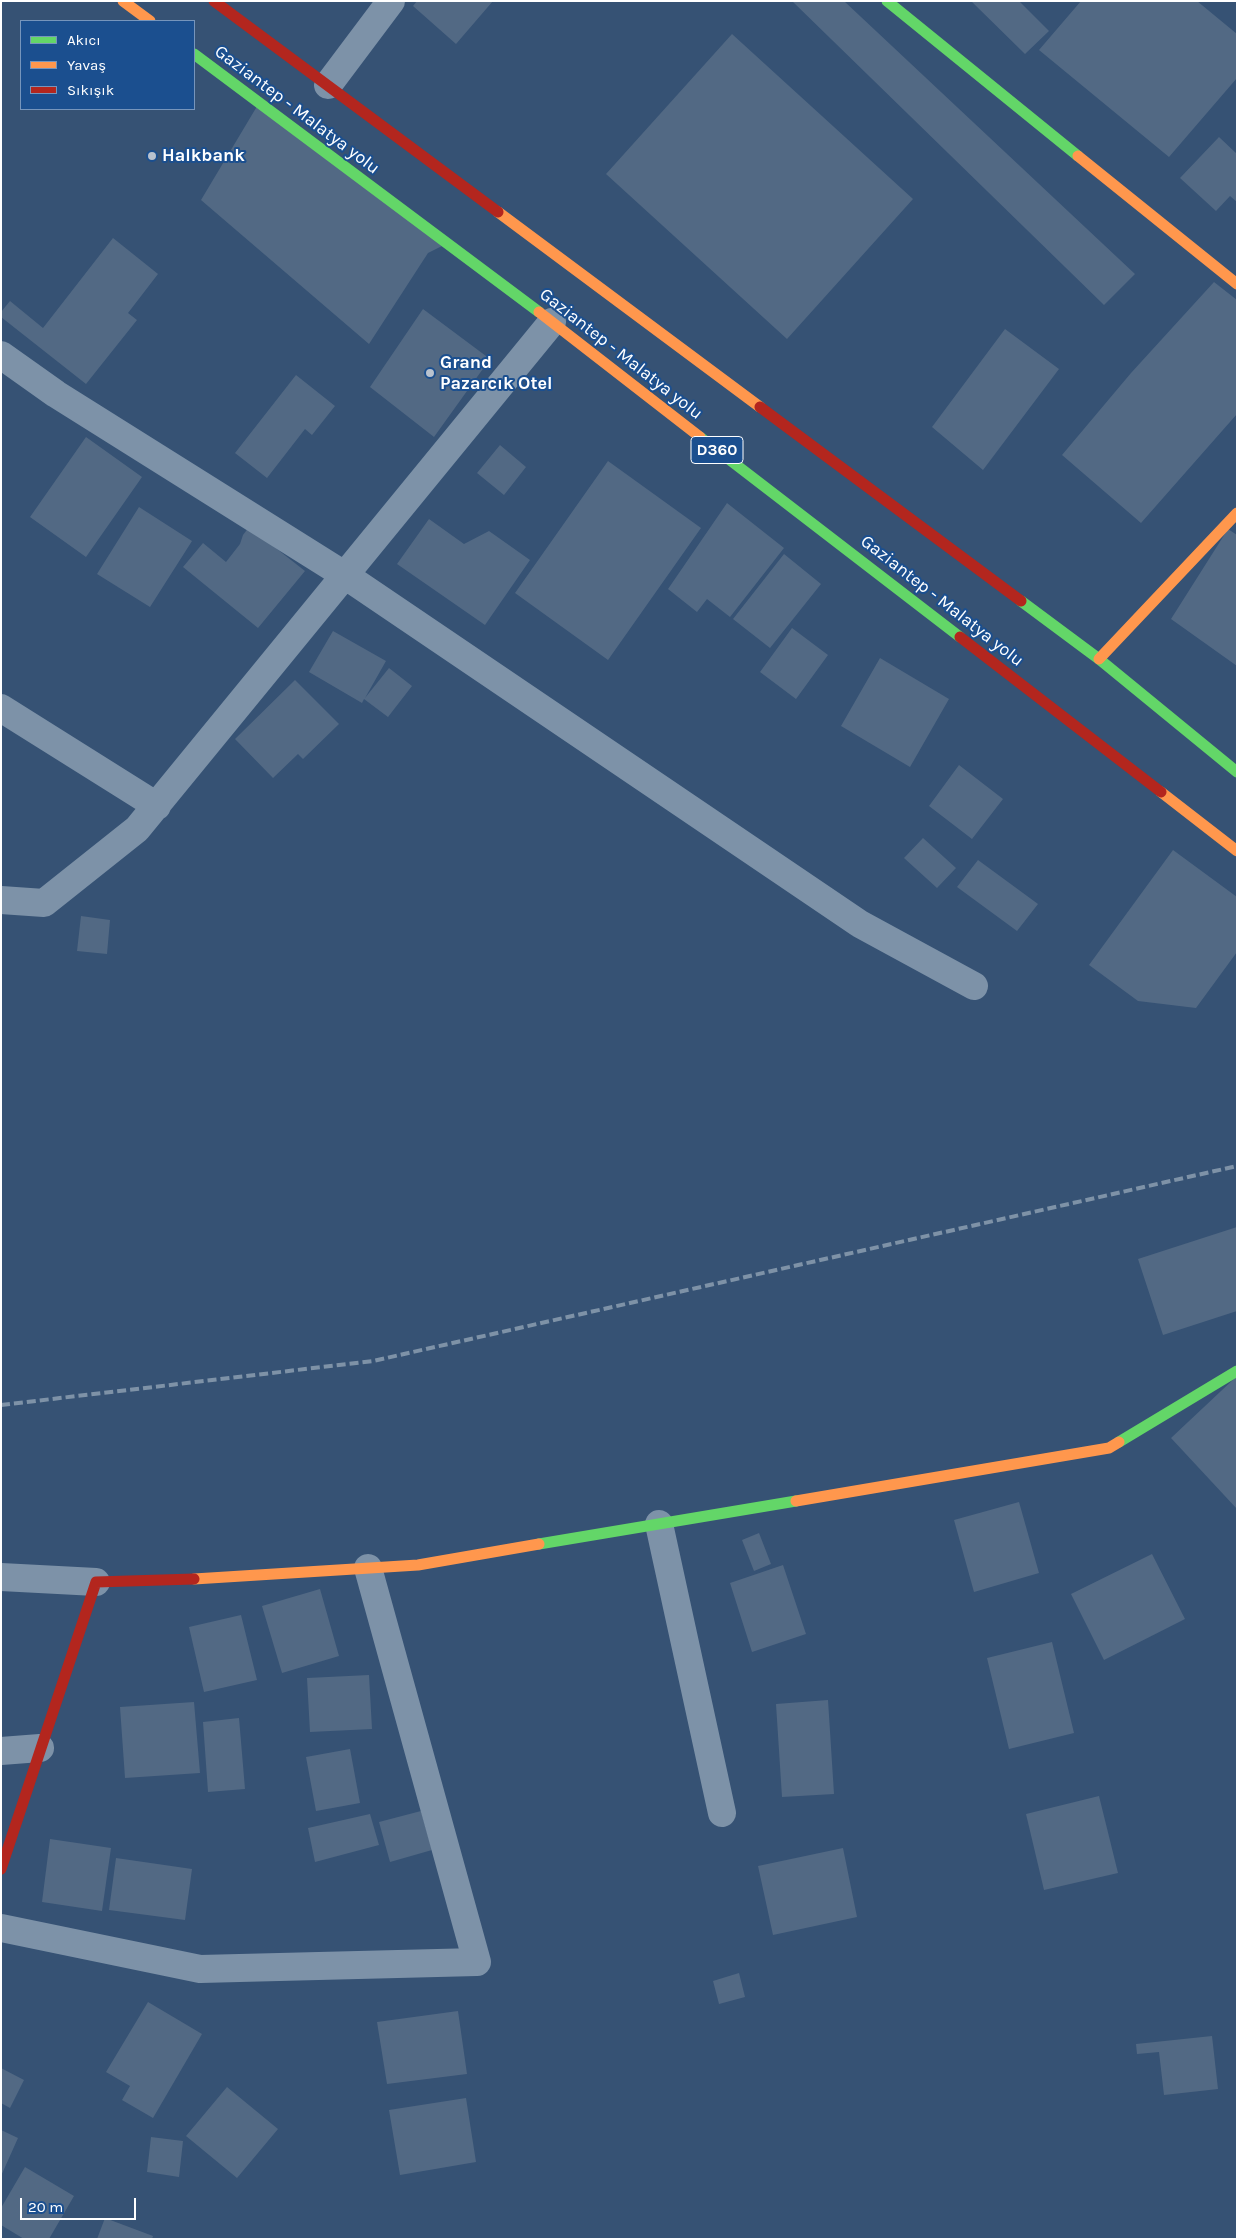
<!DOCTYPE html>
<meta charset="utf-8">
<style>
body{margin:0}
#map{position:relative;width:1238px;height:2240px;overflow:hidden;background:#365274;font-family:Karla,sans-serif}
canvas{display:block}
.frame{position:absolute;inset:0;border:2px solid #fff;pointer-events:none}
.legend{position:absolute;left:20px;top:20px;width:175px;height:90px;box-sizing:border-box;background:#1b4f8f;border:1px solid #7695bc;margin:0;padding:6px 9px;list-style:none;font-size:15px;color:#fff}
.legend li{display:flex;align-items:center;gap:10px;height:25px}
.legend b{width:25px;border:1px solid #7695bc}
.scale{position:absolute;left:20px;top:2198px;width:116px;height:22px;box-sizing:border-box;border:2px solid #fff;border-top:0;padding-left:6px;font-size:15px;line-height:18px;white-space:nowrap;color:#fff;-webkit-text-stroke:4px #1b4f8f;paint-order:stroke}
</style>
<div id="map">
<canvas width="1238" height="2240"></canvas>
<div class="frame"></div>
<ul class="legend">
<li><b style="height:6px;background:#63d668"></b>Akıcı</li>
<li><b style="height:6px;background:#ff974d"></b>Yavaş</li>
<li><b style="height:6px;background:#b3261e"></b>Sıkışık</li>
</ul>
<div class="scale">20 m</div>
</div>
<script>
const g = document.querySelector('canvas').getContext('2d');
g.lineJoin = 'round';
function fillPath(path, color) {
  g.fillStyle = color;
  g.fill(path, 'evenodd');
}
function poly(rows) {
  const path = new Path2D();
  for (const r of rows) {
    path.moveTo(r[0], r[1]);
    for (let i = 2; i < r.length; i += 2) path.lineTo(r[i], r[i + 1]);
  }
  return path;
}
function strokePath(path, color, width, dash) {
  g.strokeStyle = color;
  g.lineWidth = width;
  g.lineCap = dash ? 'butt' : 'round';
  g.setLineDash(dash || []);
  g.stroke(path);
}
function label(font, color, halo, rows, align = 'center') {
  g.font = font + ' Karla,sans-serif';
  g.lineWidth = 4;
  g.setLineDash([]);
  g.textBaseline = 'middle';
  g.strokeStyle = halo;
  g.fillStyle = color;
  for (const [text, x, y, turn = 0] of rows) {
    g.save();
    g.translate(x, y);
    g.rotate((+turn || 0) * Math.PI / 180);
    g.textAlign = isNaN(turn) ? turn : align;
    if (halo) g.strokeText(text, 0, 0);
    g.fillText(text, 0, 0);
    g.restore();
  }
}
const building = poly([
 [417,1,493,1,456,44,413,6],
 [792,1,844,1,1135,274,1104,305],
 [971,1,1019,1,1049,31,1025,54],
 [1081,1,1197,1,1237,34,1237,78,1169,157,1039,50],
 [732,34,913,199,787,339,606,174],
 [259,103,446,244,428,253,369,344,201,200],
 [1219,137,1237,154,1237,202,1230,196,1216,211,1180,178],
 [113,238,158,274,128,313,137,320,86,384,1,317,1,312,10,301,43,328],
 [1214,282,1237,300,1237,414,1141,523,1062,455,1131,373],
 [423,309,490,359,434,437,370,387],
 [1005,329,1059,369,983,470,932,427],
 [296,375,335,406,312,435,305,429,267,478,235,453],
 [86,437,142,477,86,557,30,517],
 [500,445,526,467,504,495,477,473],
 [608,461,701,528,608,660,515,593],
 [727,503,784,548,730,617,707,599,697,612,668,589],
 [139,507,192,541,150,607,97,574],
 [429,519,464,544,489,531,530,560,485,625,397,564],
 [249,527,305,571,258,628,183,567,203,543,226,562,240,544,243,535],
 [1228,529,1237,535,1237,666,1171,619],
 [784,554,821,584,770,648,733,619],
 [792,628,828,655,796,699,760,672],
 [333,631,386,661,365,698,389,668,412,686,388,717,364,699,362,703,309,672],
 [880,658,949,699,910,767,841,726],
 [295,680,339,724,303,759,298,754,273,778,235,739],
 [959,765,1003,799,972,839,929,806],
 [923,838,956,868,937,888,904,858],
 [1173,850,1237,897,1237,952,1196,1008,1138,1001,1089,965],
 [978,860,1038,904,1017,931,957,887],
 [81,916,110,920,107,954,77,951],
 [1237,1227,1237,1311,1163,1335,1138,1259],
 [1237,1376,1237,1509,1171,1438],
 [1019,1502,1039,1573,974,1592,954,1520],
 [759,1533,771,1564,754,1571,742,1540],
 [1152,1554,1185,1619,1104,1660,1071,1594],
 [783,1565,806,1634,752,1652,730,1583],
 [320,1589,339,1656,282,1673,262,1606],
 [241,1615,257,1680,204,1692,189,1627],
 [1052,1642,1074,1733,1009,1749,987,1658],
 [369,1675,372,1729,310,1732,307,1678],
 [828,1700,834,1794,782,1797,776,1704],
 [194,1702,200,1773,125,1778,120,1707],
 [239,1718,245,1789,208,1792,203,1722],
 [350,1749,360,1803,316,1811,306,1757],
 [1099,1796,1118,1873,1044,1890,1026,1814],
 [421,1811,432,1850,390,1862,379,1822],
 [370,1814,379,1845,315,1862,308,1828],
 [50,1839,111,1848,102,1911,42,1902],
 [843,1848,857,1917,773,1935,758,1866],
 [116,1858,192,1869,185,1920,109,1910],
 [739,1973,745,1997,719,2004,713,1981],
 [148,2002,202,2034,153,2118,122,2100,130,2086,106,2072],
 [458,2011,467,2074,387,2084,377,2022],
 [1212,2036,1218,2089,1164,2095,1159,2052,1137,2054,1136,2044],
 [1,2068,24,2080,10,2108,1,2103],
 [227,2087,278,2129,237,2178,186,2136],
 [466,2098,476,2162,400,2175,389,2110],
 [1,2130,18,2138,1,2176],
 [151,2137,183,2141,179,2177,147,2172],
 [25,2167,74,2196,49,2239,24,2239,1,2225,1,2208],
 [105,2218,153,2236,152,2239,97,2239]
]);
const street = poly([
 [328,85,391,1],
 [1,355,56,394,346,576,860,924,974,986],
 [1,708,157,806],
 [1,900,44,903,137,829,552,322],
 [659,1524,722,1813],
 [1,1577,96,1582],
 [1,1751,40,1748],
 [1,1928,200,1969,477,1962,368,1568]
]);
const fast = poly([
 [887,1,1078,156],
 [194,54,539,312],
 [700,437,960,637],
 [1021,601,1099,659,1237,772],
 [1119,1442,1237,1371],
 [539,1544,796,1501]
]);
const slow = poly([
 [123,1,150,21],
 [1078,156,1237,284],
 [498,212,760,407],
 [539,312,700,437],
 [1099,659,1237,513],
 [1161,792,1237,851],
 [796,1501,1109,1448,1119,1442],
 [194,1579,418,1565,539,1544]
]);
const jam = poly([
 [214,1,498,212],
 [760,407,1021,601],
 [960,637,1161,792],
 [1,1869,96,1582,194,1579]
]);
const rail = poly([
 [1,1405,373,1361,1237,1166]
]);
const markers = [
 [152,156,5,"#b9c2ce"],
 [430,373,5,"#b9c2ce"]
];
const shields = [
 [717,450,52]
];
const shieldNames = [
 ["D360",717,450]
];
const streetNames = [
 ["Gaziantep - Malatya yolu",297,110,37],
 ["Gaziantep - Malatya yolu",621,354,38],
 ["Gaziantep - Malatya yolu",942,601,38]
];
const poiNames = [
 ["Halkbank",162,156],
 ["Grand",440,363],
 ["Pazarcık Otel",440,384]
];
fillPath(building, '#526984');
strokePath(street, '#7d92a8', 28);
strokePath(fast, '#63d668', 11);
strokePath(slow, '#ff974d', 11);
strokePath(jam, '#b3261e', 11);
strokePath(rail, '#7e92a7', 4, [9, 4]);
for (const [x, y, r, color] of markers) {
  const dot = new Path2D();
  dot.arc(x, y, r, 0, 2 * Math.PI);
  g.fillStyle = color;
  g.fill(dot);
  strokePath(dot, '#1b4f8f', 2);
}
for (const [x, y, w] of shields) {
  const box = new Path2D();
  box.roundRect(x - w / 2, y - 13.5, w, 27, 4);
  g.fillStyle = '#1b4f8f';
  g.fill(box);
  strokePath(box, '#fff', 1);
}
label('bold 16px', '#fff', null, shieldNames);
label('18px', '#fff', '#1b4f8f', streetNames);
label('bold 18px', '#fff', '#1b4f8f', poiNames, 'left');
</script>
